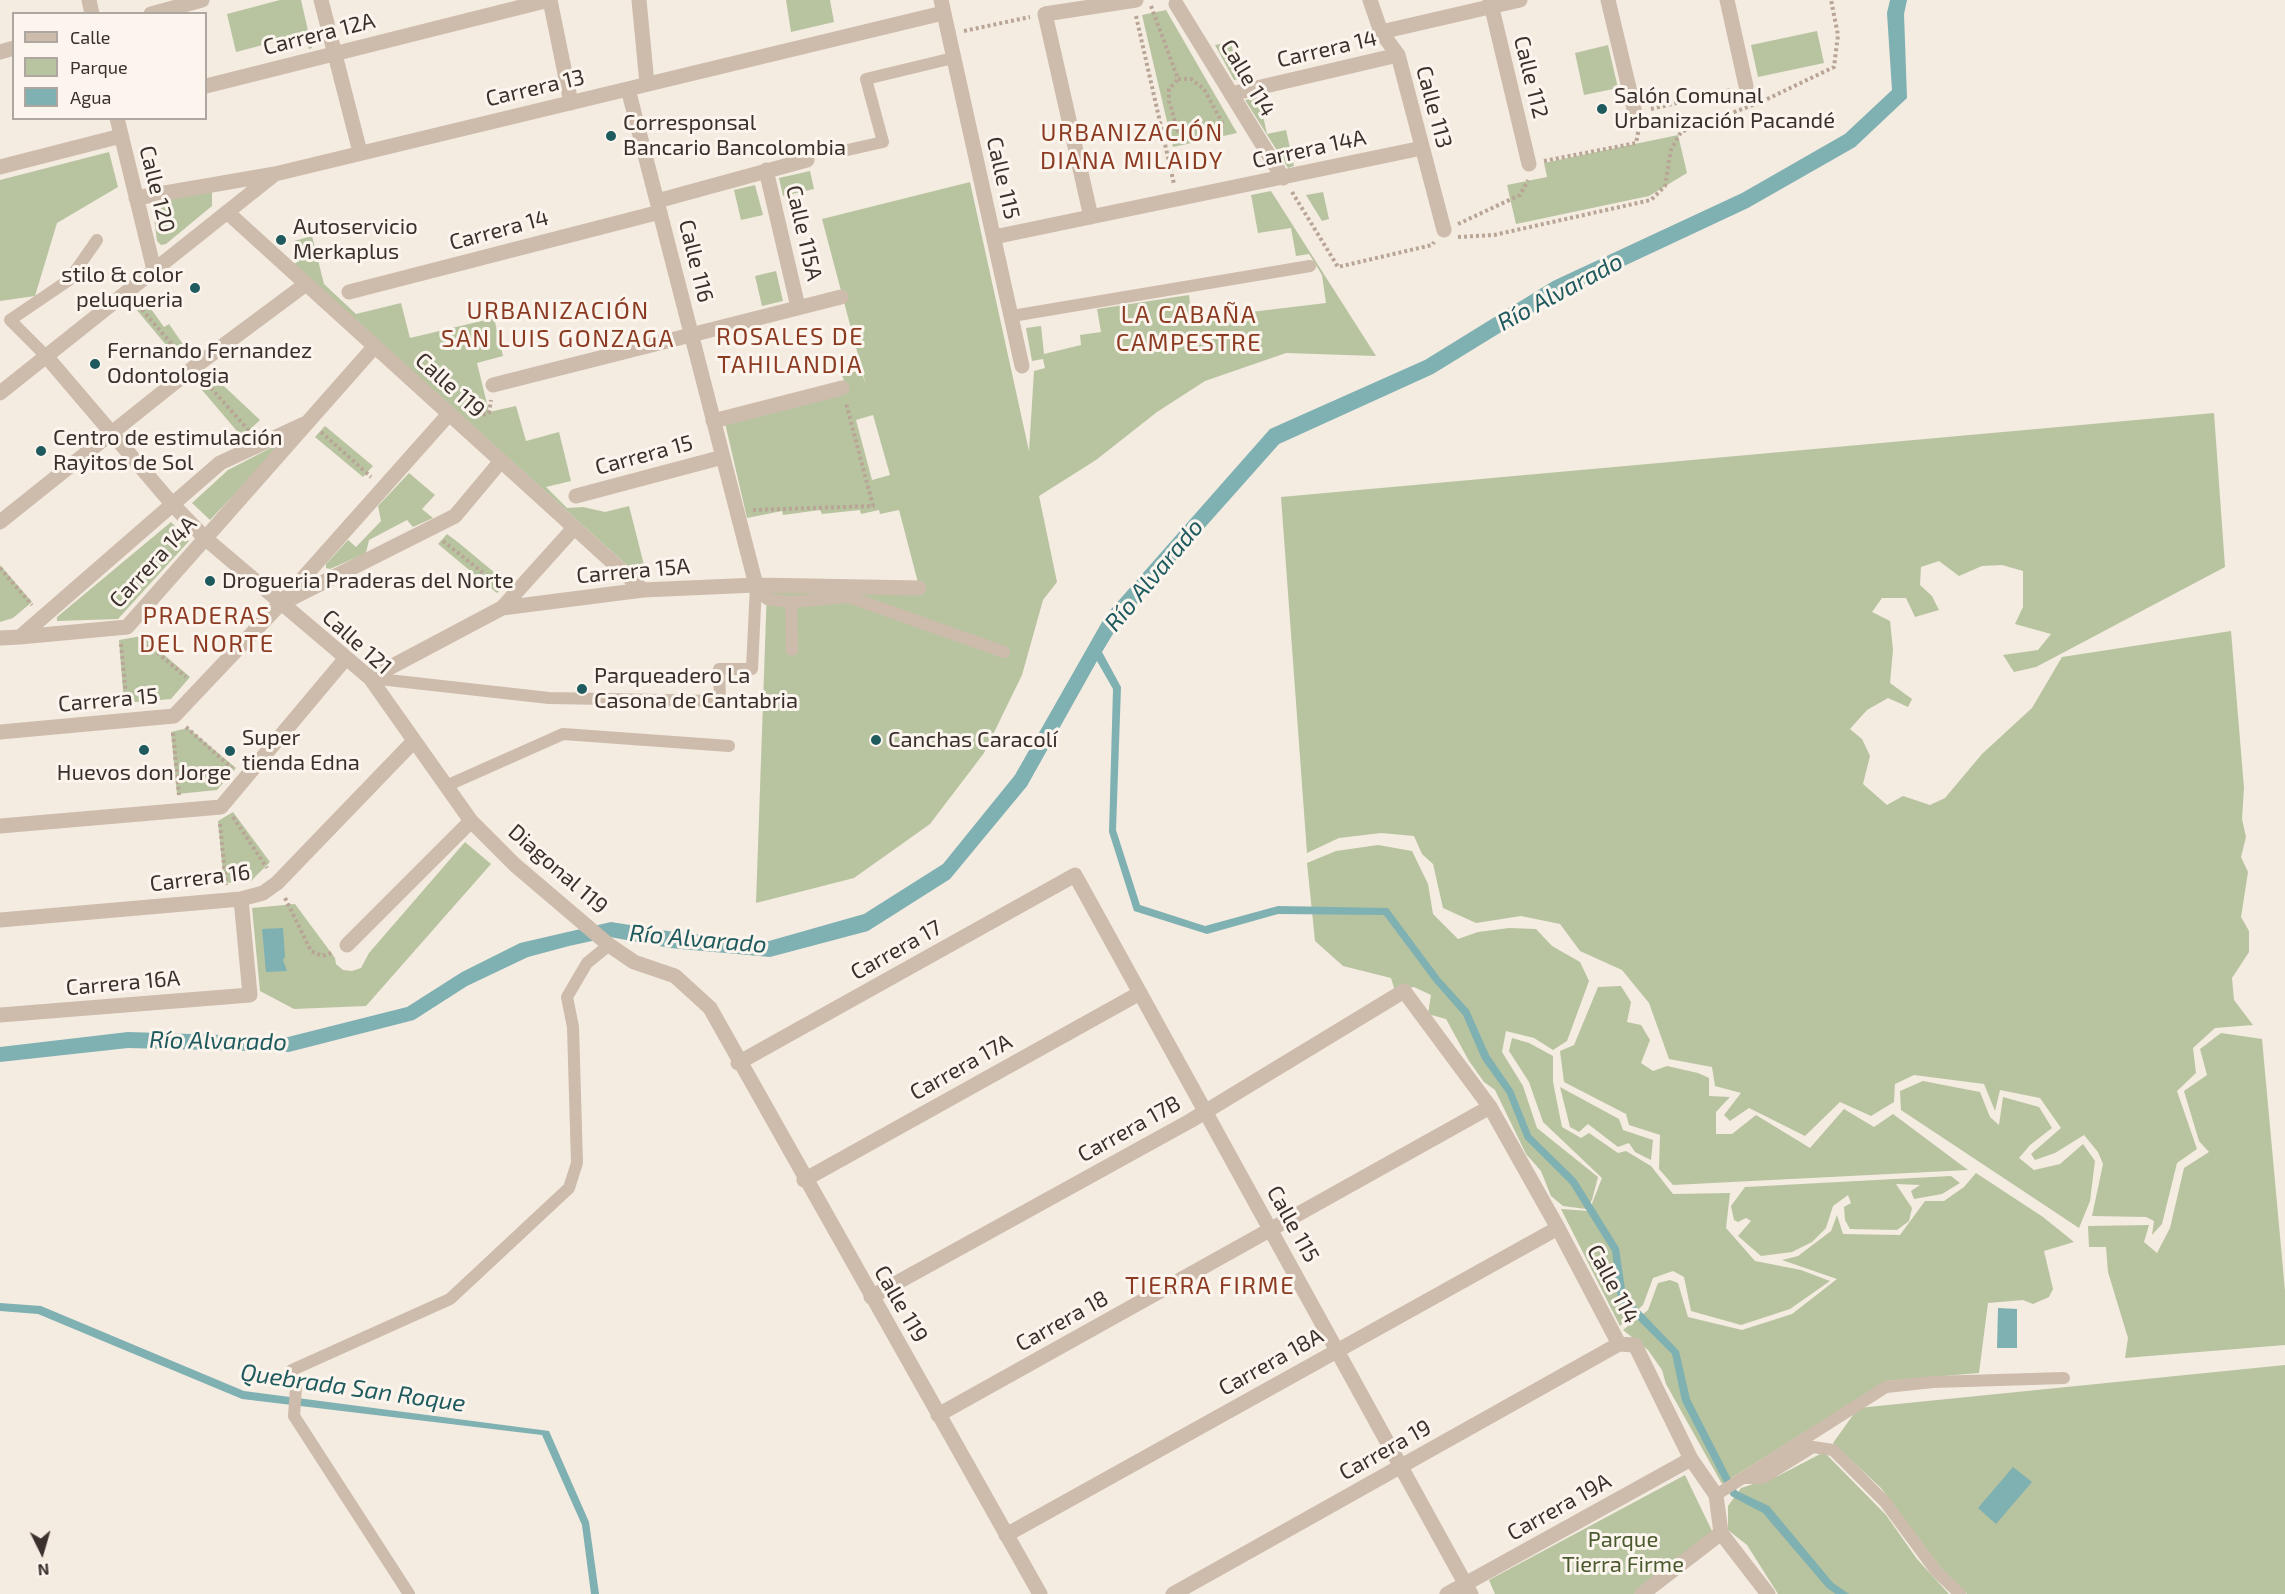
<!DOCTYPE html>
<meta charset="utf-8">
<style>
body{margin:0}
#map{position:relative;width:2285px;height:1594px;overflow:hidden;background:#f4ebe1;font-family:"Exo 2",sans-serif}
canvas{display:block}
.legend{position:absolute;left:12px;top:12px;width:195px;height:108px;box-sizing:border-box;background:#fbf5ee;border:2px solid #aea6a0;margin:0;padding:8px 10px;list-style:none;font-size:18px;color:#3b302b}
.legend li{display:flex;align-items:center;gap:12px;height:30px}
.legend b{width:30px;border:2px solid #aea6a0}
.north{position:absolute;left:12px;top:1522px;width:60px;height:60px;-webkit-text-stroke:4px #fbf5ee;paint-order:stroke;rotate:175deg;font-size:16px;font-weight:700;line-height:24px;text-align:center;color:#3b302b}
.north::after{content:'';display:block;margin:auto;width:21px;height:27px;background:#3b302b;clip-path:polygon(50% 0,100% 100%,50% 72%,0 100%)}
</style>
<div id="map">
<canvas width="2285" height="1594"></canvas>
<ul class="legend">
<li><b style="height:8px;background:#cdbbac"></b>Calle</li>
<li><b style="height:16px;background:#b8c4a0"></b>Parque</li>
<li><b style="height:16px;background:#7fb0b2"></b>Agua</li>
</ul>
<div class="north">N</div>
</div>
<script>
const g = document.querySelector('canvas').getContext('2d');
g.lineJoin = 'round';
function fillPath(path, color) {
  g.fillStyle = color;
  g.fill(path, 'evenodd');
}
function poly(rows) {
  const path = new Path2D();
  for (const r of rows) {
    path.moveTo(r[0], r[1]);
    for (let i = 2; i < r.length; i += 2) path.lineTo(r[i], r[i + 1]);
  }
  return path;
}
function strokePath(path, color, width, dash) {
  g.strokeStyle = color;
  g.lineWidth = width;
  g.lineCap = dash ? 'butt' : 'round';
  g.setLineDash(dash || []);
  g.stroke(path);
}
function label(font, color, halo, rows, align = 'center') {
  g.font = font + ' "Exo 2",sans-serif';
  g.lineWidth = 6;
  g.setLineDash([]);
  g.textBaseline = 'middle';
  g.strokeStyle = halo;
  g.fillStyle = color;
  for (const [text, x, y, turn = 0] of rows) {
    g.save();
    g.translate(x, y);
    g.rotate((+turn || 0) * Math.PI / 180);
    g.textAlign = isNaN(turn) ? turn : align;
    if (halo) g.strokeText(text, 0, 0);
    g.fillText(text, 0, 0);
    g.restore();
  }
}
const green = poly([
 [280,0,301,0,312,48,309,49,305,34,236,52,227,14],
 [786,0,830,0,834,22,791,32],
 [1166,10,1237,133,1173,147,1142,15],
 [1817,31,1824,63,1758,77,1751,45],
 [1231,42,1239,79,1234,80,1215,45],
 [1608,45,1618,88,1584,95,1575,53],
 [1259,97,1267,134,1286,130,1294,166,1288,168,1245,100],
 [1678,135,1687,173,1649,196,1516,224,1507,185,1547,177,1544,163],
 [109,152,118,187,57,223,35,296,0,301,0,180],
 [810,171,814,189,783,196,779,178],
 [970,182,1029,451,1034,371,1045,368,1043,359,1032,361,1026,328,1041,326,1044,354,1081,345,1080,335,1101,332,1097,309,1189,295,1192,319,1326,303,1322,275,1309,254,1296,256,1291,228,1258,233,1251,195,1271,191,1376,356,1286,353,1205,381,1157,412,1096,460,1039,496,1057,582,1043,600,1022,675,984,753,930,824,854,878,756,903,767,588,921,594,899,510,880,514,879,510,861,514,860,510,822,514,820,510,783,515,782,511,747,518,725,423,847,391,842,375,861,370,866,385,822,219],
 [873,415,890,475,872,480,856,420],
 [755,185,763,215,741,220,734,190],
 [212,192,212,206,166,244,161,245,157,241,152,201],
 [1323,192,1329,219,1322,221,1306,195],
 [312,236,324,284,356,314,401,303,410,338,494,318,503,356,477,363,489,412,516,406,526,441,559,432,571,481,546,487,567,508,583,507,605,512,629,506,644,565,640,577,294,264,299,261,294,241],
 [776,271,783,301,762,306,755,276],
 [146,302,164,327,169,324,187,350,176,357,136,309],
 [209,372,260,420,242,437,196,383],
 [2214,413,2225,567,2036,667,2014,672,2003,655,2038,650,2051,634,2015,624,2023,607,2023,571,2002,565,1982,566,1959,576,1939,561,1921,567,1920,585,1932,596,1939,610,1915,617,1906,598,1882,598,1872,612,1890,621,1893,650,1890,683,1912,699,1908,707,1888,698,1867,710,1850,729,1862,739,1870,756,1863,784,1887,805,1903,796,1930,805,1945,798,1982,754,2032,708,2062,657,2231,631,2244,788,2242,819,2246,837,2241,857,2248,872,2241,917,2249,931,2249,952,2232,978,2234,1000,2253,1025,2215,1028,2193,1048,2196,1073,2177,1091,2197,1149,2177,1163,2162,1224,2152,1235,2154,1221,2146,1217,2092,1216,2103,1164,2098,1152,2084,1135,2055,1153,2035,1160,2031,1154,2061,1128,2040,1098,2000,1090,1995,1111,1984,1084,1914,1075,1895,1084,1894,1102,1871,1116,1840,1102,1805,1136,1749,1108,1730,1121,1724,1115,1741,1093,1715,1086,1712,1067,1669,1059,1649,1003,1622,970,1580,951,1560,924,1521,916,1476,923,1443,908,1433,864,1422,854,1414,836,1381,833,1339,838,1307,853,1281,497],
 [325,426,373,466,363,477,315,437],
 [286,440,210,520,192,503,228,470],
 [409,473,435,495,422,509,433,518,413,527,407,520,369,540,366,553,330,569,326,568,326,564,348,540,356,547,381,521,378,506],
 [171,522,189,541,118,619,57,621,57,617],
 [447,534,459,543,507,583,497,593,486,584,438,544],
 [0,565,32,602,13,618,0,622],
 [142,636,190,677,171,699,124,703,119,640],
 [188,728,236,768,217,790,177,794,171,732],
 [233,812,270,862,251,881,224,883,218,821],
 [465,842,491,864,366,1006,294,1009,260,991,252,908,295,904,335,958,336,964,343,970,352,971,361,968,369,953],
 [1378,845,1412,851,1428,884,1433,914,1458,939,1478,932,1509,928,1536,929,1552,946,1580,962,1589,981,1567,1041,1553,1050,1534,1038,1506,1031,1502,1052,1523,1086,1537,1128,1598,1177,1592,1200,1586,1209,1563,1206,1551,1196,1541,1171,1526,1154,1495,1090,1484,1082,1469,1061,1446,1019,1428,1014,1431,995,1414,987,1395,991,1391,978,1343,966,1315,941,1307,863,1336,851],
 [1621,986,1631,1002,1627,1022,1641,1025,1650,1040,1641,1063,1653,1071,1667,1066,1698,1073,1709,1078,1709,1096,1730,1097,1716,1112,1716,1134,1732,1134,1756,1115,1810,1148,1844,1109,1874,1127,1893,1114,1968,1170,1673,1185,1659,1169,1660,1135,1629,1125,1626,1114,1564,1082,1560,1051,1574,1045,1598,987],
 [2221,1033,2262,1039,2285,1291,2285,1345,2125,1358,2128,1338,2108,1272,2106,1247,2089,1247,2088,1226,2149,1225,2144,1242,2157,1253,2170,1228,2184,1168,2209,1152,2199,1141,2184,1091,2207,1075,2200,1049],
 [1512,1038,1529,1043,1553,1056,1553,1082,1562,1127,1581,1138,1589,1133,1618,1153,1626,1151,1651,1166,1673,1194,1730,1193,1726,1228,1755,1261,1801,1270,1830,1281,1790,1309,1741,1325,1691,1311,1684,1277,1673,1271,1653,1278,1643,1305,1620,1326,1561,1209,1589,1211,1602,1178,1543,1122,1529,1082,1509,1051],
 [1923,1081,1980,1092,1990,1117,1999,1125,2003,1097,2039,1107,2052,1128,2030,1145,2019,1158,2034,1170,2060,1164,2083,1144,2095,1161,2090,1201,2079,1228,1901,1110,1900,1091],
 [1560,1087,1619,1119,1623,1130,1653,1140,1651,1160,1635,1152,1629,1143,1618,1147,1588,1124,1579,1132,1570,1127],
 [1976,1173,2043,1217,2074,1242,2044,1251,2053,1289,2049,1297,2033,1304,2023,1300,1988,1303,1979,1373,1886,1381,1722,1484,1666,1384,1662,1370,1648,1350,1623,1330,1648,1310,1658,1283,1670,1280,1678,1283,1688,1317,1742,1330,1792,1314,1837,1279,1782,1260,1798,1256,1831,1231,1837,1215,1843,1234,1900,1235,1925,1201,1944,1201,1964,1187],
 [1951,1176,1960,1183,1942,1194,1914,1199,1911,1191,1920,1185,1896,1184,1912,1208,1909,1221,1897,1230,1850,1229,1845,1220,1844,1207,1851,1203,1848,1195,1833,1206,1826,1228,1812,1242,1792,1252,1761,1256,1738,1236,1751,1221,1746,1218,1738,1222,1734,1220,1731,1206,1745,1187],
 [2285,1365,2285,1594,1967,1594,1941,1568,1881,1488,1833,1443,1858,1408],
 [1824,1452,1886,1515,1917,1559,1949,1594,1778,1594,1747,1545,1728,1530,1728,1506,1741,1488,1778,1476],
 [1685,1475,1713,1533,1634,1594,1495,1594,1489,1580]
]);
const water = poly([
 [1890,0,1907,0,1904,14,1907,98,1855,147,1748,208,1560,296,1433,374,1279,444,1119,624,1102,652,1121,687,1116,830,1140,905,1205,926,1278,906,1388,908,1440,978,1469,1010,1489,1055,1513,1090,1531,1135,1576,1179,1619,1248,1626,1296,1679,1351,1690,1399,1737,1491,1769,1506,1833,1583,1849,1594,1836,1594,1827,1588,1763,1513,1731,1496,1682,1401,1672,1354,1618,1300,1612,1251,1570,1184,1525,1139,1507,1094,1482,1059,1463,1015,1434,982,1384,915,1278,914,1207,934,1134,911,1109,832,1113,689,1097,661,1027,786,950,879,868,931,770,957,670,948,610,937,569,946,528,957,467,986,414,1020,289,1052,128,1048,0,1062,0,1047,128,1032,288,1037,407,1007,462,972,520,943,611,922,674,932,769,941,864,914,943,864,1015,775,1106,615,1270,429,1425,360,1553,281,1742,193,1845,134,1892,90,1887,13],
 [283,928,285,957,283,960,287,971,266,972,262,929],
 [0,1303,41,1306,244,1391,549,1431,589,1522,599,1594,591,1594,582,1525,542,1435,242,1399,38,1314,0,1311],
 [1998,1308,2017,1309,2017,1348,1997,1348],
 [2013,1467,2032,1482,1996,1524,1978,1508]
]);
const path = poly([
 [1151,6,1178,79],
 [1136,16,1174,184],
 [964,31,1030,17],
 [1178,79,1191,79,1204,89,1224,126,1179,135,1169,101,1169,89,1178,79],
 [1651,109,1731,90],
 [1544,161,1636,143,1639,128],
 [1292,192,1338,267,1432,245,1434,242],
 [1458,224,1520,195,1528,180],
 [1458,237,1494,235,1651,200,1665,186,1671,150,1681,132,1761,102,1834,67,1838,35,1831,0],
 [138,305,182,356],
 [203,379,250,432],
 [477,416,489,413,491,400],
 [321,432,371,477],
 [753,510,873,506,846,403],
 [443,541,501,587],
 [0,568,32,605],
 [139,637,186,677],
 [121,644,127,705],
 [186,727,232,768],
 [173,733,179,795],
 [233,817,267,868],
 [220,824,226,885],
 [285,898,311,951,322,956,332,953]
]);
const service = poly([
 [843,151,883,142,866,79,953,58],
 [1012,316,1310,266],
 [46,356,10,320,69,280,97,240],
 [756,585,767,599,791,602,792,650],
 [791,602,849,597,1004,652],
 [370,678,549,698,720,701,719,669,752,669,756,585],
 [446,786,563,734,729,746],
 [1743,1478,1763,1478,1813,1447,1833,1450,1885,1502,1936,1571,1960,1594],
 [1716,1495,1886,1387,1933,1382,2064,1378],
 [409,1594,294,1416,296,1387,292,1370,450,1299,569,1188,577,1163,573,1027,567,997,587,963,609,945]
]);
const minor = poly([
 [89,0,92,14],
 [321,0,360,152],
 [550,0,571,103],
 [639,0,647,84],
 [941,0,1022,366],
 [1370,0,1381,32,1398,55,1444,230],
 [1490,0,1529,164],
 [1608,0,1635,113],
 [1727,0,1746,86],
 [1176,4,1283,178],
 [151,14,202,0],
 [1381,32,1520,0],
 [0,52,14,48],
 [206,86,549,0],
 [628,89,756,585],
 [1231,94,1398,55],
 [117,118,154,270],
 [0,167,121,136],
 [766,170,798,307],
 [136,198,275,174,943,13],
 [657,201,807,160],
 [227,212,643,590],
 [1091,217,1045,14,1136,0],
 [994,237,1422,148],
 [349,292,660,212],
 [46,356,173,505,206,539,370,678,471,821,515,865,609,945,634,962,675,976,710,1008,1040,1594],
 [493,385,841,297],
 [0,393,275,174],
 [713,421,842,388],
 [576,496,723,457],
 [0,522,193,368,306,284],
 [288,600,455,516,501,461],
 [502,608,574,528],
 [20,637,127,627,375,346],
 [0,638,20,637,220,463,304,424],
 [370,678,502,608,643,590,756,585,919,588],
 [0,732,174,716,280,604,449,414],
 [0,826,221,807,346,658],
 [0,920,241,899,263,893,277,883,414,741],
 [347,945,471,821],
 [0,1015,250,995,241,899],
 [738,1063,1075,875,1471,1594],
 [804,1180,1140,993],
 [871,1297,1190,1121,1404,991,1490,1107,1558,1228,1619,1344,1635,1345,1691,1459,1716,1495,1721,1533,1768,1594],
 [938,1415,1490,1107],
 [1006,1535,1558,1228],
 [1173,1594,1619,1344],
 [1447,1594,1691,1459],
 [1642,1594,1721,1533]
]);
const markers = [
 [1602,109,6,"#1f5a5e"],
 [611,136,6,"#1f5a5e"],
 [281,240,6,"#1f5a5e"],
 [195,288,6,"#1f5a5e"],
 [95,364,6,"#1f5a5e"],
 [41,451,6,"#1f5a5e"],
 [210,581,6,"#1f5a5e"],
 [582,689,6,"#1f5a5e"],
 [876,740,6,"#1f5a5e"],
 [144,750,6,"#1f5a5e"],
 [230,751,6,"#1f5a5e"]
];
const streetNames = [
 ["Carrera 12A",319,34,-14],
 ["Carrera 14",1327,49,-13],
 ["Calle 112",1531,77,76],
 ["Calle 114",1248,78,59],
 ["Carrera 13",535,88,-13],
 ["Calle 113",1434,107,75],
 ["Carrera 14A",1309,149,-12],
 ["Calle 115",1003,178,77],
 ["Calle 120",157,189,76],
 ["Carrera 14",499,230,-15],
 ["Calle 115A",804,233,77],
 ["Calle 116",696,261,76],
 ["Calle 119",450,385,42],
 ["Carrera 15",644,455,-15],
 ["Carrera 14A",153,562,-47],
 ["Carrera 15A",633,571,-5],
 ["Calle 121",357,642,42],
 ["Carrera 15",108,700,-5],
 ["Diagonal 119",558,869,41],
 ["Carrera 16",200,878,-7],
 ["Carrera 17",896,950,-29],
 ["Carrera 16A",123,983,-5],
 ["Carrera 17A",961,1067,-29],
 ["Carrera 17B",1129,1129,-29],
 ["Calle 115",1293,1224,61],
 ["Calle 114",1613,1284,62],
 ["Calle 119",901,1304,60],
 ["Carrera 18",1062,1321,-29],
 ["Carrera 18A",1271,1362,-29],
 ["Carrera 19",1385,1450,-29],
 ["Carrera 19A",1559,1507,-29]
];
const poiNames = [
 ["Salón Comunal",1614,96],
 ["Urbanización Pacandé",1614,121],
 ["Corresponsal",623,123],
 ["Bancario Bancolombia",623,148],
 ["Autoservicio",293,227],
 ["Merkaplus",293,252],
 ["stilo & color",183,275,"right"],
 ["peluqueria",183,300,"right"],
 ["Fernando Fernandez",107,351],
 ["Odontologia",107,376],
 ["Centro de estimulación",53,438],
 ["Rayitos de Sol",53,463],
 ["Drogueria Praderas del Norte",222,581],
 ["Parqueadero La",594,676],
 ["Casona de Cantabria",594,701],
 ["Super",242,738],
 ["tienda Edna",242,763],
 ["Canchas Caracolí",888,740],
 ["Huevos don Jorge",144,773,"center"]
];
const parkNames = [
 ["Parque",1623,1540],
 ["Tierra Firme",1623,1565]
];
const neighbourhoodNames = [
 ["URBANIZACIÓN",1132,133],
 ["DIANA MILAIDY",1132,161],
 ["URBANIZACIÓN",558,311],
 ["SAN LUIS GONZAGA",558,339],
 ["LA CABAÑA",1189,315],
 ["CAMPESTRE",1189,343],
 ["ROSALES DE",790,337],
 ["TAHILANDIA",790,365],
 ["PRADERAS",207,616],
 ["DEL NORTE",207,644],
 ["TIERRA FIRME",1210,1286]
];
const waterNames = [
 ["Río Alvarado",1560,292,-28],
 ["Río Alvarado",1154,575,-50],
 ["Río Alvarado",698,939,5],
 ["Río Alvarado",218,1041,1],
 ["Quebrada San Roque",353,1388,8]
];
fillPath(green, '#b8c4a0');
fillPath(water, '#7fb0b2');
strokePath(path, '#b9a596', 4, [3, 3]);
strokePath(service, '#cdbbac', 12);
strokePath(minor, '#cdbbac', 15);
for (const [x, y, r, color] of markers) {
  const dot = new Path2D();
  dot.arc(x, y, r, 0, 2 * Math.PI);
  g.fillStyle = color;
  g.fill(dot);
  strokePath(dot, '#fbf5ee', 2);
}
label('22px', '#3b302b', '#fbf5ee', streetNames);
label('22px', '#3b302b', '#fbf5ee', poiNames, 'left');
label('22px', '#4a5a2e', '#fbf5ee', parkNames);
g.letterSpacing = '1.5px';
label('24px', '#8c3b22', '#fbf5ee', neighbourhoodNames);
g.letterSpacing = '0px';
label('italic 24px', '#1f5a5e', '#fbf5ee', waterNames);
</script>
